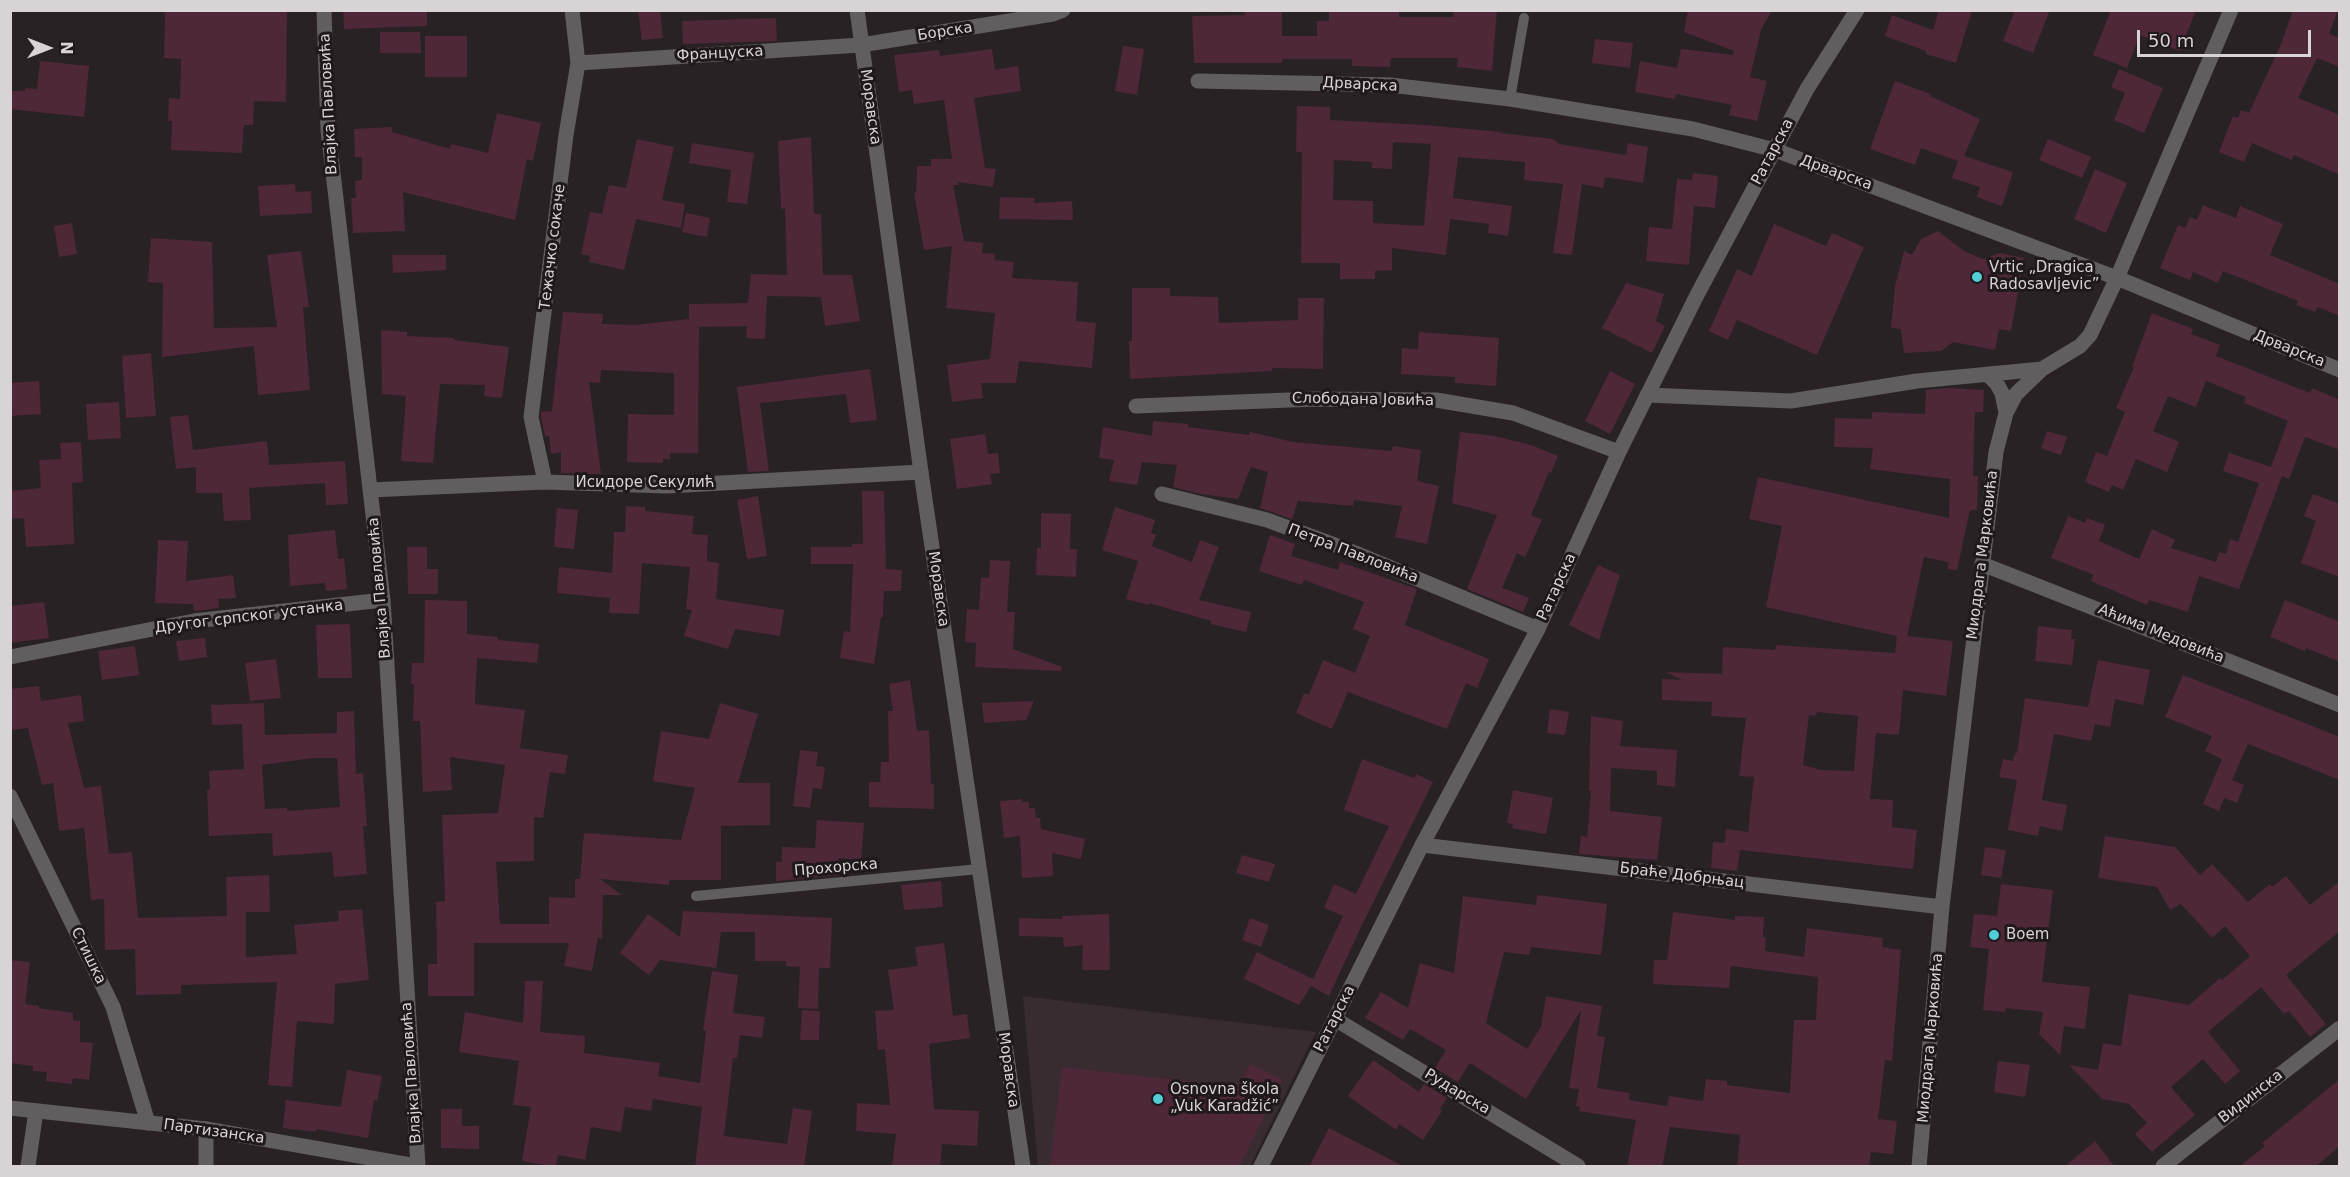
<!DOCTYPE html>
<meta charset="utf-8">
<style>
body{margin:0}
#map{position:relative;width:2350px;height:1177px;overflow:hidden;background:#292225;font-family:"DejaVu Sans",sans-serif}
canvas{display:block}
.frame{position:absolute;inset:0;border:12px solid #d8d4d5;pointer-events:none}
.north{position:absolute;left:18px;top:18px;width:60px;height:60px;-webkit-text-stroke:4px #1f191b;paint-order:stroke;rotate:90deg;font-size:16px;font-weight:700;line-height:24px;text-align:center;color:#d8d4d5}
.north::after{content:'';display:block;margin:auto;width:21px;height:27px;background:#d8d4d5;clip-path:polygon(50% 0,100% 100%,50% 72%,0 100%)}
.scale{position:absolute;left:2137px;top:30px;width:174px;height:27px;box-sizing:border-box;border:3px solid #d8d4d5;border-top:0;padding-left:8px;font-size:18px;line-height:21px;white-space:nowrap;color:#d8d4d5;-webkit-text-stroke:4px #1f191b;paint-order:stroke}
</style>
<div id="map">
<canvas width="2350" height="1177"></canvas>
<div class="frame"></div>
<div class="north">N</div>
<div class="scale">50 m</div>
</div>
<script>
const g = document.querySelector('canvas').getContext('2d');
g.lineJoin = 'round';
function fillPath(path, color) {
  g.fillStyle = color;
  g.fill(path, 'evenodd');
}
function poly(rows) {
  const path = new Path2D();
  for (const r of rows) {
    path.moveTo(r[0], r[1]);
    for (let i = 2; i < r.length; i += 2) path.lineTo(r[i], r[i + 1]);
  }
  return path;
}
function strokePath(path, color, width, dash) {
  g.strokeStyle = color;
  g.lineWidth = width;
  g.lineCap = dash ? 'butt' : 'round';
  g.setLineDash(dash || []);
  g.stroke(path);
}
function label(font, color, halo, rows, align = 'center') {
  g.font = font + ' "DejaVu Sans",sans-serif';
  g.lineWidth = 6;
  g.setLineDash([]);
  g.textBaseline = 'middle';
  g.strokeStyle = halo;
  g.fillStyle = color;
  for (const [text, x, y, turn = 0] of rows) {
    g.save();
    g.translate(x, y);
    g.rotate((+turn || 0) * Math.PI / 180);
    g.textAlign = isNaN(turn) ? turn : align;
    if (halo) g.strokeText(text, 0, 0);
    g.fillText(text, 0, 0);
    g.restore();
  }
}
const built = poly([
 [1023,996,1316,1032,1250,1166,1038,1166]
]);
const building = poly([
 [165,10,287,10,286,102,254,101,253,125,244,125,242,153,171,150,172,121,168,121,169,98,180,99,181,59,164,58],
 [343,10,427,10,427,26,344,29],
 [638,10,660,10,663,38,642,40],
 [1245,10,1282,10,1282,36,1317,36,1317,21,1329,21,1329,10,1399,10,1399,17,1453,17,1454,10,1497,10,1492,71,1457,67,1458,58,1391,58,1390,67,1352,66,1352,59,1282,59,1282,63,1194,63,1192,16,1245,15],
 [1688,10,1772,10,1761,30,1750,77,1767,81,1757,121,1729,115,1732,105,1676,94,1675,99,1635,92,1640,61,1677,68,1681,49,1733,55,1734,51,1684,32],
 [1939,10,1972,10,1956,63,1926,54,1926,51,1885,36,1892,15,1933,30],
 [2015,10,2050,10,2033,53,2003,41],
 [2111,10,2196,10,2180,51,2140,35,2127,68,2093,55],
 [2293,10,2338,10,2329,34,2340,38,2340,67,2317,58,2298,98,2340,115,2340,175,2294,155,2292,160,2252,143,2244,162,2219,152,2233,116,2238,118,2241,110,2249,113,2281,44],
 [776,18,777,41,683,44,682,21],
 [380,32,420,32,421,53,380,53],
 [425,36,467,36,467,77,425,77],
 [1595,39,1633,43,1630,68,1592,63],
 [1123,46,1144,49,1137,95,1115,91],
 [992,49,995,70,1018,66,1021,91,974,98,985,168,996,169,993,187,958,182,958,185,953,185,964,241,983,243,982,253,995,254,994,260,1014,262,1012,278,1078,282,1076,321,1096,323,1092,368,1019,361,1016,383,981,383,983,398,952,402,947,365,990,359,995,313,946,308,952,246,924,250,914,193,916,192,917,166,931,166,931,159,952,159,944,100,914,104,912,90,899,92,894,55,939,50,940,56],
 [40,61,89,66,84,117,10,109,10,91,25,91,25,88,37,89],
 [2119,69,2163,88,2144,133,2114,120,2125,93,2111,87],
 [1895,81,1931,94,1930,96,1980,119,1964,156,2013,172,2002,206,1977,197,1980,187,1952,178,1958,161,1921,148,1915,165,1870,149],
 [1297,106,1330,107,1330,120,1425,125,1501,132,1501,133,1553,139,1560,144,1626,155,1628,143,1648,147,1643,183,1605,177,1603,188,1582,184,1572,255,1553,253,1563,184,1524,180,1525,162,1458,157,1453,198,1512,206,1508,236,1488,233,1489,224,1450,219,1446,255,1392,248,1392,270,1375,271,1375,279,1340,279,1340,263,1301,263,1302,152,1296,152],
 [1393,142,1431,144,1424,226,1373,223,1373,201,1333,200,1334,160,1372,162,1372,168,1392,169],
 [497,113,541,123,533,161,527,159,515,220,403,192,405,231,353,233,351,198,356,198,355,181,362,180,362,157,355,157,354,129,392,127,392,132,450,149,451,144,488,153],
 [811,137,814,214,821,214,823,275,852,275,860,321,825,326,821,297,767,296,765,339,746,338,747,326,699,327,698,453,670,453,670,459,663,459,663,463,627,462,628,414,674,415,674,373,601,370,600,383,589,382,601,474,561,473,561,452,551,454,549,436,545,436,541,417,541,412,552,411,563,312,603,314,602,324,636,325,689,319,689,304,748,303,751,274,787,275,785,208,781,209,778,141],
 [637,139,674,147,662,200,685,204,681,228,636,219,624,270,589,262,590,256,581,254,590,212,602,214,609,185,626,188],
 [2048,139,2091,157,2082,178,2039,160],
 [692,143,754,153,747,204,727,202,731,170,689,163],
 [2095,169,2127,183,2106,233,2074,219],
 [1693,173,1718,176,1715,208,1694,206,1689,265,1646,261,1649,227,1672,229,1677,179,1692,180],
 [295,184,296,192,311,191,312,213,260,216,258,186],
 [1000,197,1035,198,1034,203,1072,201,1073,220,999,219],
 [2203,205,2236,218,2240,206,2283,224,2270,255,2340,284,2340,316,2318,307,2315,312,2296,305,2298,301,2223,271,2218,283,2193,272,2190,280,2160,268,2178,225,2185,228,2190,217,2197,220],
 [686,213,710,218,707,237,682,232],
 [72,223,77,254,59,257,54,226],
 [1774,224,1826,246,1832,233,1864,247,1817,355,1737,320,1728,340,1709,331,1737,269,1752,276],
 [1938,231,1964,251,1983,259,2000,253,2024,258,2011,331,1999,329,1995,350,1953,342,1941,351,1904,353,1901,329,1891,328,1895,286,1904,251,1912,255,1921,239],
 [151,238,212,242,214,328,277,327,267,255,301,251,309,307,303,307,310,390,258,395,254,346,162,357,163,283,148,282],
 [392,255,446,255,446,270,393,273],
 [1626,283,1664,294,1656,321,1665,326,1652,353,1602,328],
 [1132,288,1170,288,1170,296,1218,297,1219,323,1298,320,1298,298,1324,298,1323,369,1272,368,1272,371,1130,379,1129,341,1132,341],
 [2152,313,2193,329,2191,334,2220,345,2216,356,2310,393,2312,388,2340,400,2340,450,2305,437,2289,479,2282,476,2239,589,2199,576,2188,612,2149,600,2147,605,2091,581,2094,575,2051,558,2068,516,2085,523,2087,518,2105,525,2099,541,2139,559,2152,529,2175,540,2171,548,2216,562,2219,552,2226,554,2230,539,2238,542,2259,483,2223,471,2229,453,2271,467,2288,421,2244,403,2246,397,2206,381,2196,407,2168,396,2153,431,2179,442,2167,472,2136,459,2123,490,2112,485,2109,492,2085,482,2096,452,2107,456,2125,412,2116,408,2134,367,2132,367],
 [381,330,407,332,407,336,454,338,454,340,509,347,502,398,484,396,485,385,440,384,433,463,401,461,406,396,382,394],
 [1419,332,1499,338,1496,386,1455,383,1455,377,1401,374,1402,348,1418,349],
 [151,353,156,416,126,418,122,356],
 [870,369,877,420,850,423,846,394,760,403,769,471,748,472,737,387],
 [1610,371,1635,384,1610,434,1585,421],
 [39,381,41,414,10,416,10,383],
 [1948,388,1984,390,1983,412,1975,412,1973,476,1978,476,1977,510,1970,510,1957,570,1948,569,1948,562,1924,557,1907,636,1953,641,1946,696,1903,690,1899,735,1876,733,1870,799,1893,800,1892,827,1917,830,1913,869,1740,850,1737,871,1711,868,1713,842,1725,843,1726,829,1748,832,1754,777,1739,776,1746,718,1711,716,1712,702,1662,700,1662,679,1682,680,1666,672,1722,674,1723,647,1775,650,1776,645,1895,653,1897,636,1766,607,1782,526,1749,519,1758,477,1949,518,1950,479,1870,469,1873,448,1834,447,1835,418,1872,419,1872,412,1925,414,1926,390],
 [1817,712,1858,716,1854,771,1821,770,1803,765,1809,715,1816,716],
 [119,402,121,438,88,440,86,404],
 [188,415,193,450,267,441,269,465,345,461,348,504,326,505,325,483,249,488,251,520,224,521,222,493,196,493,196,467,176,469,170,417],
 [1153,421,1188,424,1188,427,1249,435,1250,432,1293,442,1392,451,1393,446,1421,450,1417,481,1439,486,1427,544,1395,537,1402,506,1354,500,1353,506,1298,501,1292,519,1260,508,1268,472,1251,467,1238,499,1201,494,1173,487,1177,465,1142,462,1137,485,1109,481,1114,460,1099,458,1103,427,1152,436],
 [2047,431,2067,437,2061,455,2041,448],
 [1460,432,1495,436,1534,446,1558,456,1551,473,1549,472,1531,515,1542,520,1525,557,1517,553,1502,588,1529,598,1523,612,1467,589,1497,515,1452,503],
 [985,434,988,454,998,453,1000,473,990,474,992,484,957,489,950,439],
 [81,442,83,482,72,483,74,544,26,547,24,518,10,519,10,491,41,488,39,460,61,459,60,443],
 [862,491,884,491,886,569,902,570,901,591,884,591,883,617,881,617,874,664,840,658,844,631,850,632,853,564,811,564,811,547,852,547,852,544,863,544],
 [2313,494,2340,504,2340,577,2301,563,2316,521,2304,516],
 [758,496,767,556,747,559,737,500],
 [626,506,645,507,645,511,694,516,692,534,708,535,707,561,719,563,716,599,784,610,780,636,735,629,728,649,684,636,692,610,686,609,690,567,642,563,639,614,609,613,610,598,557,593,559,567,612,573,614,532,625,532],
 [1115,507,1155,520,1151,533,1156,535,1152,546,1192,562,1200,540,1219,547,1199,600,1251,612,1246,632,1211,624,1211,621,1149,603,1149,605,1126,599,1138,561,1102,550],
 [557,508,578,510,574,549,554,547],
 [1041,513,1071,514,1070,549,1077,549,1076,577,1036,575,1037,548,1041,548],
 [335,530,338,559,344,558,347,589,326,591,325,583,290,586,288,535],
 [1270,535,1295,544,1291,556,1338,570,1340,562,1417,589,1405,625,1489,659,1477,688,1466,683,1447,729,1348,692,1332,729,1296,713,1304,693,1309,695,1323,660,1355,673,1370,636,1353,629,1364,602,1304,580,1302,585,1259,571],
 [158,540,188,541,186,581,233,575,236,598,218,599,219,608,194,611,193,604,155,603],
 [407,547,427,547,427,569,438,569,438,594,408,594],
 [990,560,1010,561,1007,612,1015,612,1013,649,1062,667,1061,671,975,667,976,643,965,642,967,609,979,610,981,577,989,578],
 [1598,565,1620,575,1599,640,1569,625],
 [425,600,467,601,467,634,498,637,498,640,539,644,537,663,477,658,475,704,525,710,520,748,568,755,565,774,550,772,543,818,534,817,534,861,496,862,500,924,549,924,549,897,575,898,575,879,580,879,584,833,681,840,695,788,653,781,661,731,709,739,720,703,758,714,738,783,770,783,770,825,721,826,721,880,669,880,669,885,600,879,622,895,603,895,602,940,598,937,592,971,564,966,569,943,474,943,474,996,428,996,428,964,437,964,436,902,445,901,442,815,498,813,505,765,450,757,452,790,423,792,420,721,413,721,414,684,411,684,412,663,424,663],
 [2285,600,2340,622,2340,662,2306,648,2305,651,2270,637],
 [44,602,49,638,10,643,10,606],
 [350,624,352,678,318,678,316,625],
 [2038,626,2072,630,2071,639,2075,639,2072,665,2035,661],
 [205,638,207,657,179,661,176,641],
 [135,646,139,675,102,680,98,651],
 [276,659,281,698,250,701,245,663],
 [2098,660,2150,670,2143,705,2115,699,2110,727,2095,724,2091,741,2054,734,2042,800,2067,805,2062,831,2040,826,2038,836,2008,830,2017,780,1999,777,2003,759,2013,761,2015,753,2017,753,2025,698,2088,707],
 [2183,675,2340,737,2340,780,2248,744,2232,780,2244,785,2237,803,2224,798,2219,811,2203,804,2222,759,2205,751,2212,736,2165,717],
 [910,680,917,731,929,730,931,784,934,784,934,809,869,807,869,782,880,782,881,762,889,762,888,711,893,711,889,684],
 [39,686,41,701,81,695,84,721,68,723,84,788,101,786,109,854,132,852,138,918,227,916,226,877,269,875,270,912,246,912,246,957,297,954,294,925,339,921,338,911,362,909,369,980,335,984,334,1024,297,1021,292,1087,268,1085,277,982,181,985,181,994,136,995,135,949,105,950,104,899,91,900,84,828,59,831,53,783,42,785,28,728,10,730,10,689],
 [1034,701,1026,720,984,723,982,703],
 [264,703,265,735,337,733,337,712,354,711,356,774,363,773,367,826,363,826,367,874,334,877,332,852,273,856,272,833,209,836,207,790,210,790,209,771,244,769,242,724,212,725,211,705],
 [312,758,337,758,340,807,287,811,287,808,265,809,262,765],
 [1550,709,1569,712,1565,735,1547,733],
 [1591,716,1623,721,1620,746,1677,750,1675,787,1657,785,1657,771,1611,768,1610,811,1662,817,1657,860,1579,854,1581,836,1587,837,1591,791,1589,791],
 [800,750,818,752,816,766,825,767,822,789,813,788,810,808,793,806],
 [1362,759,1414,778,1416,774,1433,782,1362,925,1329,996,1311,986,1299,1005,1244,979,1257,952,1313,979,1343,916,1324,908,1334,884,1356,894,1389,826,1344,810],
 [1513,790,1553,798,1546,834,1512,828,1513,824,1507,823],
 [1022,799,1022,802,1029,802,1029,808,1035,808,1036,818,1040,818,1041,829,1085,839,1081,859,1052,853,1053,876,1022,878,1020,836,1004,838,1000,801],
 [817,820,864,823,861,860,839,858,840,875,776,881,776,862,782,862,782,847,815,848],
 [2105,836,2175,847,2200,875,2212,864,2248,902,2270,884,2272,887,2286,876,2310,905,2340,881,2340,931,2286,975,2326,1024,2310,1037,2289,1011,2284,1014,2261,987,2208,1032,2240,1071,2225,1084,2203,1059,2171,1087,2195,1115,2152,1152,2135,1134,2147,1123,2129,1104,2102,1099,2069,1065,2098,1070,2103,1043,2121,1046,2129,994,2189,1005,2220,978,2222,980,2250,956,2225,926,2212,938,2181,904,2170,910,2157,887,2098,878],
 [1985,847,2006,850,2001,878,1981,875],
 [1242,855,1275,864,1269,882,1236,873],
 [941,881,943,907,904,910,901,885],
 [2001,884,2053,890,2042,982,2090,987,2085,1029,2064,1026,2060,1055,2039,1034,2043,1012,2006,1008,2005,1012,1983,1010,1989,949,1970,947,1974,914,1997,916],
 [1537,895,1607,904,1601,955,1531,947,1529,955,1504,952,1486,1023,1527,1049,1541,1027,1546,996,1602,1006,1597,1036,1605,1037,1597,1088,1630,1093,1629,1100,1667,1106,1669,1096,1703,1101,1706,1079,1727,1081,1727,1085,1790,1093,1794,1020,1816,1020,1818,977,1731,966,1729,988,1653,984,1654,960,1667,960,1673,912,1735,920,1735,916,1764,917,1763,937,1766,938,1765,951,1804,957,1807,928,1883,938,1882,947,1901,950,1892,1061,1885,1060,1878,1119,1897,1121,1893,1154,1871,1152,1869,1167,1737,1167,1740,1135,1670,1127,1662,1167,1627,1167,1636,1120,1579,1111,1580,1107,1576,1106,1579,1089,1569,1088,1581,1010,1526,1099,1470,1063,1458,1082,1435,1068,1446,1050,1410,1029,1403,1040,1365,1018,1381,992,1408,1008,1420,963,1454,973,1463,896,1536,905],
 [683,911,832,918,830,968,819,968,818,1009,798,1008,800,967,786,966,786,961,755,961,755,932,721,932,716,968,660,960,649,975,620,953,648,914,680,937],
 [1109,914,1110,970,1082,970,1083,945,1064,947,1063,937,1019,936,1019,918,1062,919,1062,916],
 [1250,918,1269,925,1261,947,1242,940],
 [944,943,953,1016,967,1014,970,1038,929,1044,934,1109,979,1111,977,1146,942,1144,940,1167,892,1167,896,1134,856,1131,857,1103,890,1105,885,1049,878,1050,875,1011,894,1010,888,970,918,966,915,947],
 [10,960,30,962,25,1004,39,1006,39,1008,73,1013,73,1020,80,1021,80,1042,93,1043,89,1080,73,1078,72,1084,46,1081,47,1072,33,1071,33,1066,10,1063],
 [712,971,738,975,733,1013,765,1017,762,1038,740,1035,737,1058,733,1058,724,1136,787,1144,793,1108,812,1111,804,1167,695,1167,702,1107,653,1099,651,1111,625,1107,621,1132,591,1127,585,1160,558,1155,556,1167,522,1161,531,1107,513,1105,519,1061,459,1052,465,1012,523,1023,525,981,543,981,540,1032,585,1036,584,1053,660,1063,658,1076,700,1083,706,1031,703,1030],
 [802,1010,820,1011,819,1040,800,1040],
 [1373,1060,1419,1092,1424,1084,1447,1098,1440,1109,1442,1111,1423,1140,1399,1124,1396,1130,1348,1096],
 [1998,1061,2030,1065,2025,1097,1994,1092],
 [1250,1064,1282,1080,1239,1167,1050,1167,1062,1067,1239,1087],
 [347,1070,382,1076,377,1101,374,1100,368,1138,316,1129,316,1132,283,1128,286,1100,341,1107],
 [2340,1079,2340,1146,2315,1167,2239,1167,2265,1146,2262,1143],
 [441,1109,462,1109,462,1126,479,1126,479,1149,441,1148],
 [1329,1128,1405,1167,1309,1167],
 [2095,1141,2115,1167,2064,1167]
]);
const service = poly([
 [1510,99,1524,18],
 [696,896,979,869]
]);
const minor = poly([
 [324,10,328,130,383,600,418,1166],
 [578,63,861,45,1053,14,1063,10],
 [1198,81,1390,85,1510,99,1693,129,1775,150,2117,278,2340,370],
 [1988,375,1997,384,2002,393,2006,413],
 [1647,395,1791,401,1917,381,2042,369],
 [1136,406,1315,399,1436,400,1513,413,1619,452],
 [545,482,531,417,566,135,578,63,572,10],
 [370,490,545,482,667,486,921,472],
 [1162,494,1267,520,1343,548,1538,629],
 [1982,564,2340,705],
 [10,657,194,621,383,600],
 [10,796,113,1007,148,1123],
 [1422,845,1942,907],
 [1335,1019,1578,1166],
 [206,1129,206,1166],
 [28,1166,36,1111],
 [1919,1166,1942,907,1996,452,2006,413,2016,394,2042,369,2080,346,2090,335,2117,278,2231,10],
 [2163,1166,2340,1028]
]);
const tertiary = poly([
 [857,10,921,472,1023,1166],
 [10,1108,206,1129,416,1166],
 [1261,1166,1422,845,1538,629,1619,452,1697,295,1807,89,1857,10]
]);
const markers = [
 [1977,277,6,"#52ccd6"],
 [1994,935,6,"#52ccd6"],
 [1158,1099,6,"#52ccd6"]
];
const streetNames = [
 ["Борска",945,32,-9],
 ["Француска",720,54,-3],
 ["Дрварска",1360,85,3],
 ["Влајка Павловића",329,104,-93],
 ["Моравска",870,107,82],
 ["Ратарска",1773,152,-62],
 ["Дрварска",1836,173,20],
 ["Тежачко сокаче",553,247,-83],
 ["Дрварска",2289,349,22],
 ["Слободана Јовића",1363,400,1],
 ["Исидоре Секулић",645,483],
 ["Петра Павловића",1353,554,21],
 ["Миодрага Марковића",1983,555,-83],
 ["Ратарска",1557,587,-65],
 ["Влајка Павловића",380,588,-95],
 ["Моравска",938,589,82],
 ["Другог српског устанка",249,617,-7],
 ["Аћима Медовића",2161,634,22],
 ["Прохорска",836,868,-5],
 ["Браће Добрњац",1682,876,7],
 ["Стишка",88,956,64],
 ["Ратарска",1335,1019,-63],
 ["Миодрага Марковића",1931,1038,-85],
 ["Моравска",1008,1070,82],
 ["Влајка Павловића",412,1073,-94],
 ["Рударска",1457,1092,31],
 ["Видинска",2251,1097,-38],
 ["Партизанска",214,1132,8]
];
const poiNames = [
 ["Vrtic „Dragica",1989,268],
 ["Radosavljevic”",1989,285],
 ["Boem",2006,935],
 ["Osnovna škola",1170,1090],
 ["„Vuk Karadžić”",1170,1107]
];
fillPath(built, '#392c31');
fillPath(building, '#4e2738');
strokePath(service, '#615e5f', 10);
strokePath(minor, '#615e5f', 15);
strokePath(tertiary, '#615e5f', 15);
for (const [x, y, r, color] of markers) {
  const dot = new Path2D();
  dot.arc(x, y, r, 0, 2 * Math.PI);
  g.fillStyle = color;
  g.fill(dot);
  strokePath(dot, '#1f191b', 2);
}
label('15px', '#d8d4d5', '#1f191b', streetNames);
label('15px', '#d8d4d5', '#1f191b', poiNames, 'left');
</script>
